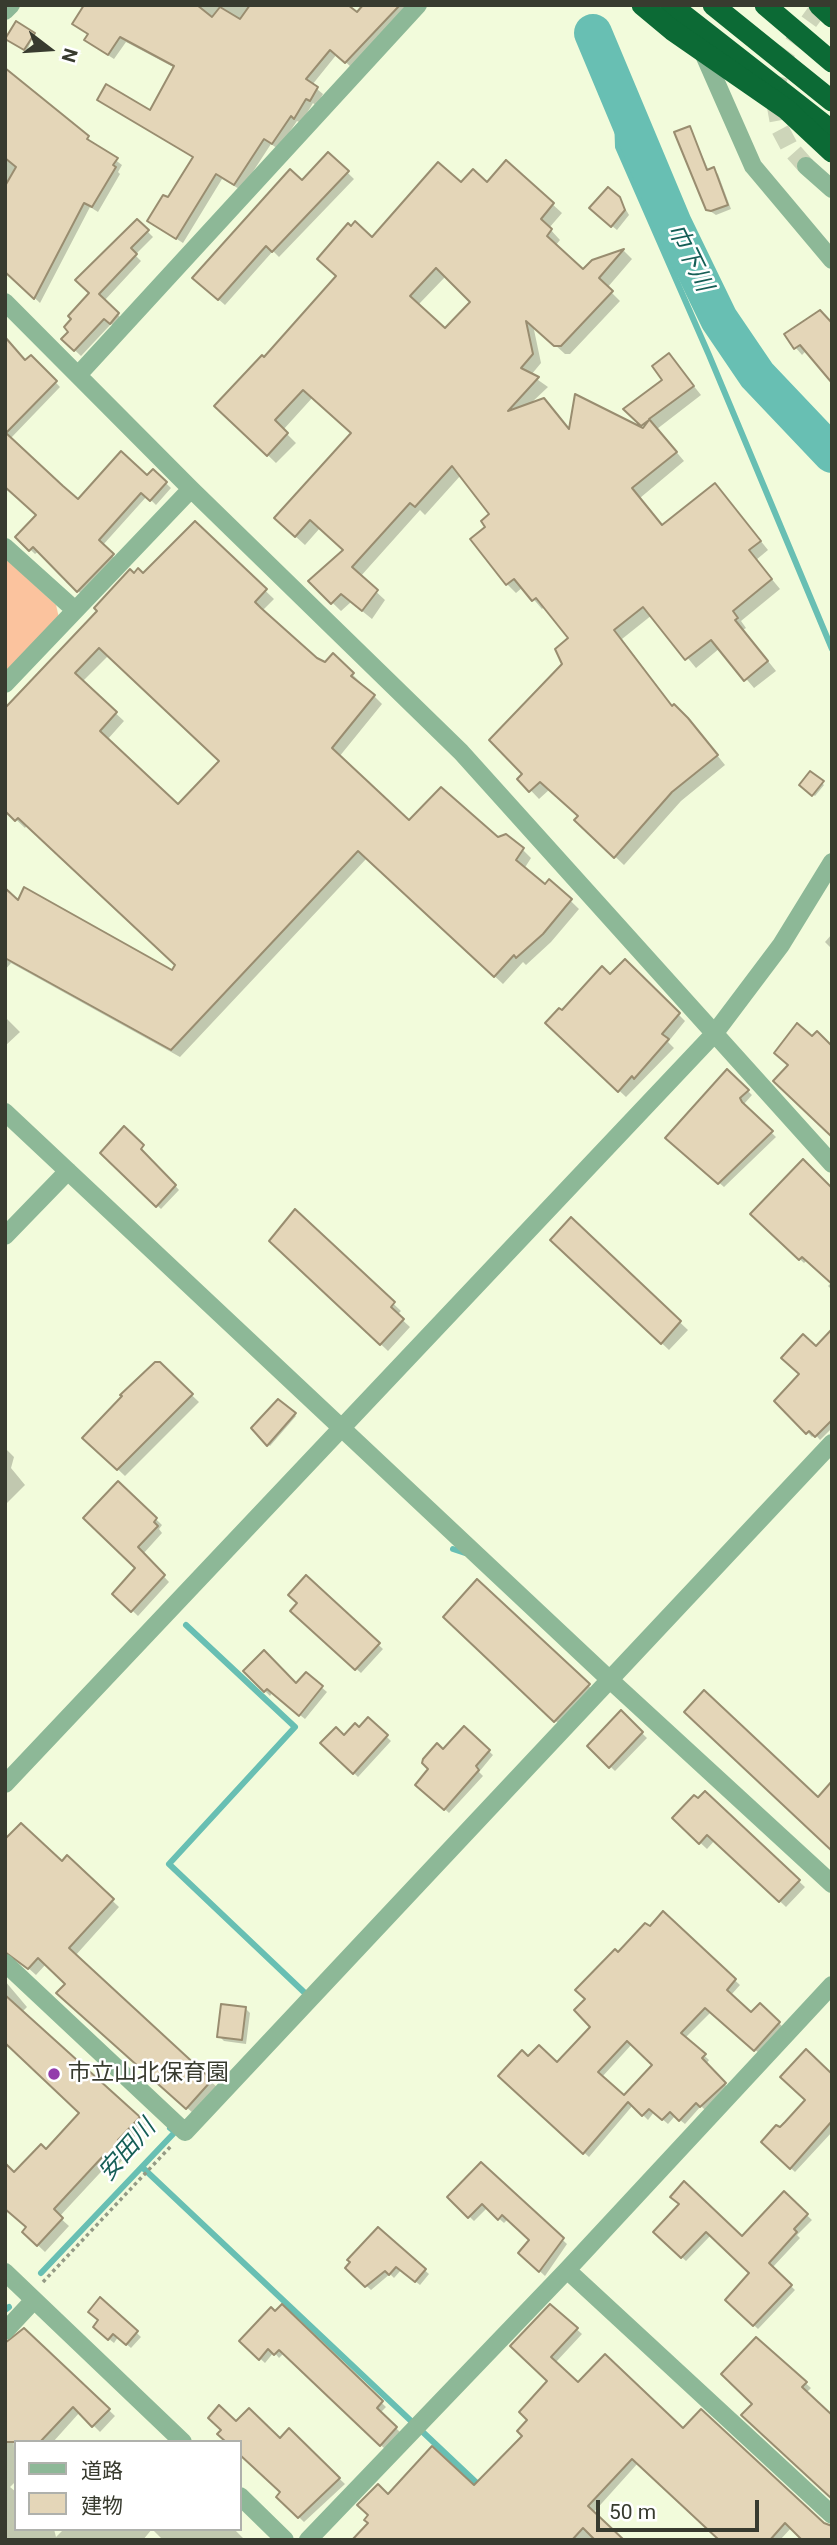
<!DOCTYPE html>
<meta charset="utf-8">
<style>
body{margin:0}
#map{position:relative;width:837px;height:2545px;overflow:hidden;background:#f2fbdb;font-family:Roboto,"Noto Sans JP",sans-serif}
canvas{display:block}
.frame{position:absolute;inset:0;border:7px solid #383b2f;pointer-events:none}
.legend{position:absolute;left:14px;top:2440px;width:228px;height:91px;box-sizing:border-box;background:#fff;border:2px solid #afb1ac;margin:0;padding:9px 12px;list-style:none;font-size:21px;color:#383b2f}
.legend li{display:flex;align-items:center;gap:14px;height:35px}
.legend b{width:35px;border:2px solid #afb1ac}
.north{position:absolute;left:14px;top:14px;width:70px;height:70px;-webkit-text-stroke:5px #fff;paint-order:stroke;rotate:107deg;font-size:19px;font-weight:700;line-height:28px;text-align:center;color:#383b2f}
.north::after{content:'';display:block;margin:auto;width:24px;height:32px;background:#383b2f;clip-path:polygon(50% 0,100% 100%,50% 72%,0 100%)}
.scale{position:absolute;left:596px;top:2500px;width:163px;height:32px;box-sizing:border-box;border:4px solid #383b2f;border-top:0;padding-left:9px;font-size:21px;line-height:24px;white-space:nowrap;color:#383b2f;-webkit-text-stroke:5px #fff;paint-order:stroke}
</style>
<div id="map">
<canvas width="837" height="2545"></canvas>
<div class="frame"></div>
<ul class="legend">
<li><b style="height:9px;background:#8db897"></b>道路</li>
<li><b style="height:19px;background:#e4d6b8"></b>建物</li>
</ul>
<div class="north">N</div>
<div class="scale">50 m</div>
</div>
<script>
const g = document.querySelector('canvas').getContext('2d');
g.lineJoin = 'round';
function fillPath(path, color) {
  g.fillStyle = color;
  g.fill(path, 'evenodd');
}
function poly(rows) {
  const path = new Path2D();
  for (const r of rows) {
    path.moveTo(r[0], r[1]);
    for (let i = 2; i < r.length; i += 2) path.lineTo(r[i], r[i + 1]);
  }
  return path;
}
function strokePath(path, color, width, dash) {
  g.strokeStyle = color;
  g.lineWidth = width;
  g.lineCap = dash ? 'butt' : 'round';
  g.setLineDash(dash || []);
  g.stroke(path);
}
function label(font, color, halo, rows, align = 'center') {
  g.font = font + ' Roboto,"Noto Sans JP",sans-serif';
  g.lineWidth = 5;
  g.setLineDash([]);
  g.textBaseline = 'middle';
  g.strokeStyle = halo;
  g.fillStyle = color;
  for (const [text, x, y, turn = 0] of rows) {
    g.save();
    g.translate(x, y);
    g.rotate((+turn || 0) * Math.PI / 180);
    g.textAlign = isNaN(turn) ? turn : align;
    if (halo) g.strokeText(text, 0, 0);
    g.fillText(text, 0, 0);
    g.restore();
  }
}
const green = poly([
 [5,558,56,605,60,622,5,678]
]);
const shadow = poly([
 [86,5,345,5,357,15,366,5,411,5,352,68,337,54,312,85,323,94,316,106,313,103,301,123,297,121,278,149,271,144,241,190,222,179,183,243,149,221,169,200,194,158,99,100,151,113,175,68,126,42,114,59,92,45,86,40,89,35,75,24],
 [34,34,27,51,9,40],
 [5,78,122,165,118,172,120,174,98,212,90,207,40,303,5,270],
 [690,128,709,171,713,169,718,174,731,209,716,215,707,209],
 [328,154,354,179,279,257,273,251,225,305,201,284],
 [506,162,562,213,549,228,560,240,555,246,583,271,593,261,624,251,632,259,607,288,620,301,570,354,565,354,533,325,541,363,531,375,548,387,529,405,570,431,650,432,626,409,664,380,669,355,701,395,657,429,684,461,640,498,663,527,723,494,768,550,756,560,780,589,741,621,746,628,743,630,776,671,754,688,720,648,696,668,652,615,622,639,673,707,696,729,725,765,681,801,624,865,576,820,580,817,550,789,539,799,520,779,525,774,571,639,545,606,542,609,523,587,516,593,507,584,472,540,488,527,492,514,461,475,425,515,420,510,360,577,385,600,372,619,351,602,341,611,310,581,345,550,320,528,305,545,285,527,353,433,313,397,283,430,296,443,276,463,216,405,264,359,372,239,461,185,487,184],
 [446,276,472,302,445,331,418,305],
 [619,198,629,215,617,230,596,213],
 [137,221,153,237,135,255,141,261,104,301,124,321,117,328,111,324,81,356,63,339,71,332,91,293],
 [832,324,802,355,796,348],
 [5,338,25,362,31,357,60,387,10,439,79,501,147,477,153,471,171,488,156,505,147,496,102,546,117,560,83,596,39,551,35,554,17,537,38,515,5,485],
 [195,524,274,599,262,611,316,660,325,664,333,655,382,704,339,757,409,823,497,839,522,849,531,858,524,869,545,887,550,881,579,909,551,942,526,965,523,962,503,984,367,858,180,1057,11,963,5,970,5,890,18,903,172,972,177,965,27,825,25,828,8,812,5,814,5,712,134,575,143,575],
 [109,655,221,761,178,807,107,740,124,721,82,682],
 [811,773,824,785,815,796,801,785],
 [832,934,832,949,825,942],
 [625,961,685,1021,668,1042,674,1048,626,1097,547,1023,610,976],
 [5,1017,20,1032,5,1046],
 [727,1071,752,1095,744,1104,746,1108,776,1137,724,1187,672,1142],
 [124,1129,179,1190,161,1209,103,1153],
 [832,1188,832,1290,828,1286,832,1282,807,1260,804,1263,753,1214],
 [296,1212,401,1311,397,1315,410,1327,388,1351,272,1241],
 [571,1220,688,1330,669,1350,552,1240],
 [832,1331,832,1428,820,1440,815,1434,812,1437,777,1401],
 [159,1364,199,1402,125,1476,85,1438],
 [278,1402,296,1416,270,1446,253,1428],
 [5,1448,14,1457,11,1468,25,1485,5,1505],
 [118,1483,162,1525,159,1529,162,1533,143,1554,169,1582,138,1616,115,1594,138,1569],
 [306,1578,383,1649,361,1673,292,1611,299,1603],
 [477,1581,593,1690,560,1725,445,1617],
 [245,1671,297,1686,306,1674,327,1692,305,1719,272,1693,270,1696],
 [621,1713,647,1738,615,1771,589,1746],
 [368,1719,391,1741,358,1777,323,1743,344,1737],
 [464,1728,493,1755,479,1772,483,1776,449,1813,418,1784],
 [705,1793,805,1887,786,1907,715,1840,707,1849,674,1818],
 [5,1842,62,1863,67,1858,119,1907,75,1956,218,2088,194,2114,66,2000,67,1984,46,1964,36,1975,17,1958,5,1961],
 [663,1914,740,1985,731,1995,751,2014,760,2005,784,2028,760,2054,711,2012,685,2038,709,2060,706,2064,729,2089,706,2111,701,2106,685,2124,675,2116,668,2124,654,2112,648,2120,633,2105,589,2157,500,2076,528,2058,557,2064,592,2027,587,2000,618,1955],
 [632,2044,655,2065,624,2097,602,2077],
 [5,1981,27,2007,22,2012,146,2125,124,2148,129,2153,118,2165,112,2160,59,2217,69,2226,45,2252,24,2232,28,2228,14,2174,46,2151,81,2113,5,2030],
 [245,2008,250,2013,246,2044,224,2041,219,2036],
 [832,2076,832,2132,795,2172,763,2142],
 [482,2165,567,2244,545,2276,520,2253,531,2240,508,2219,504,2223,487,2208,474,2221,449,2197],
 [784,2194,812,2220,797,2235,800,2238,772,2268,795,2290,758,2329,727,2300,751,2273,711,2235,686,2261,655,2232,681,2204,742,2238],
 [378,2229,429,2274,420,2285,401,2270,394,2278,390,2274,371,2290,347,2268],
 [101,2300,141,2337,131,2348,118,2337,114,2343,99,2331],
 [551,2306,582,2334,555,2363,578,2385,683,2431,792,2527,780,2540,719,2540,638,2463,593,2513,622,2540,365,2540,370,2523,388,2496,475,2487,525,2436,550,2381],
 [282,2307,386,2407,380,2413,400,2432,385,2449,284,2353,279,2358,274,2352,265,2363,241,2341],
 [24,2330,115,2416,100,2432,80,2412,53,2442,25,2442,13,2431,16,2481,10,2487,16,2492,16,2529,54,2529,56,2537,64,2529,234,2529,245,2540,163,2540,152,2529,143,2540,5,2540,5,2348],
 [756,2339,811,2388,806,2393,754,2404],
 [236,2424,280,2441,289,2431,345,2484,304,2522,278,2497,282,2493,240,2453]
]);
const stream = poly([
 [616,86,618,147,709,355,832,649],
 [453,1549,465,1553],
 [186,1625,295,1727,169,1864,307,1995,305,1997],
 [142,2167,481,2487],
 [41,2273,175,2132,170,2128],
 [5,2310,9,2307]
]);
const river = poly([
 [593,33,673,224,719,319,757,375,832,454]
]);
const building = poly([
 [84,5,197,5,212,17,220,7,240,19,250,5,348,5,357,12,363,5,400,5,345,63,330,50,306,79,318,87,310,101,306,99,294,119,291,116,272,144,264,139,234,185,216,174,176,239,147,221,163,195,168,197,193,157,97,100,106,84,150,110,174,66,120,37,108,55,84,40,88,34,72,24,84,5],
 [16,21,35,33,24,50,5,39,16,21],
 [5,68,89,136,87,139,118,158,113,165,116,167,92,207,84,203,34,299,5,272,5,186,16,167,5,158,5,68],
 [690,126,707,170,714,167,728,205,711,211,706,210,674,132,690,126],
 [328,152,349,171,272,252,266,246,218,300,192,278,290,169,302,180,328,152],
 [506,160,554,203,541,219,552,229,547,236,583,269,592,260,624,249,599,278,613,291,561,346,554,346,526,321,533,354,521,368,539,377,508,411,544,398,569,429,575,394,643,428,649,420,641,426,623,409,662,380,652,366,669,353,694,386,649,419,677,452,632,488,662,525,715,483,761,541,749,550,772,579,733,611,738,618,735,620,768,661,744,681,711,640,685,660,643,607,614,630,672,706,674,704,688,718,718,755,672,792,614,858,574,820,578,816,540,782,529,792,517,779,522,774,489,740,562,664,555,649,568,638,536,598,532,601,514,579,506,585,470,539,485,527,481,521,489,514,452,466,415,507,410,503,352,567,378,590,362,611,341,594,331,604,308,581,343,550,310,520,295,537,274,518,351,433,303,390,275,420,288,433,267,456,214,406,262,355,264,357,336,276,317,259,348,223,351,226,355,221,372,237,438,162,461,182,473,169,487,182,506,160],
 [436,268,470,302,445,328,410,296,436,268],
 [608,187,620,197,625,210,611,227,589,208,608,187],
 [137,219,149,230,131,248,137,254,99,294,119,313,110,324,104,319,74,351,61,339,68,332,64,327,71,319,68,316,89,293,75,280,137,219],
 [820,310,832,323,832,383,800,345,794,349,784,334,820,310],
 [5,337,25,360,31,355,57,381,6,433,63,486,78,499,121,451,147,475,153,469,167,482,150,501,141,493,99,540,114,554,77,592,33,547,29,551,15,537,36,515,5,487,5,337],
 [195,521,267,589,255,602,261,608,317,658,325,662,333,653,354,673,351,676,375,695,332,748,409,820,441,787,498,837,506,834,524,848,516,860,545,884,549,879,572,899,543,934,516,958,514,955,494,977,358,851,171,1050,5,958,5,888,18,900,24,887,172,970,175,965,18,818,15,821,5,811,5,708,97,611,94,608,130,569,134,573,138,568,143,573,195,521],
 [99,648,219,761,178,804,100,731,117,712,75,673,99,648],
 [810,771,824,781,812,796,799,785,810,771],
 [625,959,680,1013,662,1034,669,1039,634,1079,632,1076,618,1092,545,1023,559,1008,562,1010,602,966,610,974,625,959],
 [797,1023,812,1036,817,1031,832,1046,832,1137,773,1081,788,1065,774,1053,797,1023],
 [727,1069,749,1090,740,1098,742,1102,773,1131,718,1184,665,1138,727,1069],
 [124,1126,144,1145,141,1149,176,1185,156,1207,100,1153,124,1126],
 [803,1159,832,1188,832,1284,802,1257,799,1260,750,1214,803,1159],
 [295,1209,395,1302,391,1307,404,1319,380,1345,269,1241,295,1209],
 [571,1217,681,1321,661,1344,550,1240,571,1217],
 [832,1329,832,1420,815,1437,809,1431,806,1434,774,1401,799,1374,781,1358,803,1334,816,1346,832,1329],
 [155,1362,160,1362,193,1394,117,1470,82,1438,122,1396,120,1395,155,1362],
 [278,1399,296,1413,267,1446,251,1428,278,1399],
 [118,1481,157,1518,154,1522,158,1526,138,1547,165,1575,131,1612,112,1594,135,1568,83,1518,118,1481],
 [306,1575,380,1643,355,1670,290,1611,297,1603,288,1595,306,1575],
 [477,1579,590,1684,554,1722,443,1617,477,1579],
 [264,1650,296,1683,306,1672,323,1686,299,1716,267,1689,264,1692,243,1671,264,1650],
 [704,1690,818,1797,832,1781,832,1851,684,1712,704,1690],
 [621,1710,643,1732,609,1768,587,1746,621,1710],
 [368,1717,388,1735,353,1774,320,1743,336,1727,344,1735,355,1723,359,1727,368,1717],
 [464,1726,490,1750,476,1766,479,1770,444,1810,415,1785,428,1769,422,1763,423,1759,437,1743,443,1749,464,1726],
 [705,1791,800,1880,779,1902,707,1835,699,1844,672,1818,694,1795,698,1798,705,1791],
 [21,1823,62,1861,67,1855,114,1899,69,1948,212,2080,186,2109,56,1993,65,1984,38,1958,28,1969,5,1952,5,1839,21,1823],
 [663,1911,736,1979,727,1990,751,2012,760,2003,780,2022,754,2051,705,2008,681,2033,706,2054,702,2058,726,2083,700,2107,696,2103,679,2121,670,2112,662,2120,649,2109,642,2116,628,2102,583,2154,498,2076,522,2050,528,2056,539,2045,557,2062,590,2027,574,2010,585,1999,575,1990,615,1949,618,1952,645,1923,650,1926,663,1911],
 [627,2041,652,2065,624,2095,598,2072,627,2041],
 [5,1995,140,2117,118,2140,123,2145,110,2159,105,2154,54,2209,63,2218,37,2246,22,2232,26,2227,5,2209,5,2163,14,2172,41,2144,46,2149,79,2113,5,2043,5,1995],
 [221,2004,246,2007,242,2040,217,2037,221,2004],
 [806,2049,832,2074,832,2121,790,2169,761,2142,776,2125,780,2127,785,2122,805,2100,780,2077,806,2049],
 [481,2162,564,2238,539,2272,518,2253,529,2240,502,2215,498,2220,482,2204,468,2218,447,2197,481,2162],
 [684,2181,742,2236,784,2191,808,2214,794,2229,797,2232,769,2263,792,2285,753,2326,725,2300,749,2273,706,2232,681,2258,653,2232,679,2204,670,2197,684,2181],
 [378,2227,426,2269,415,2282,396,2267,389,2275,385,2271,365,2287,345,2268,350,2262,347,2260,378,2227],
 [100,2297,138,2331,126,2345,113,2334,108,2340,93,2327,98,2320,88,2312,100,2297],
 [282,2304,383,2401,377,2408,397,2427,380,2446,279,2350,274,2355,268,2349,259,2360,239,2341,271,2307,275,2311,282,2304],
 [550,2304,578,2328,551,2357,578,2382,605,2354,683,2428,701,2409,824,2523,832,2526,832,2540,802,2540,785,2523,770,2540,719,2540,632,2459,588,2506,624,2540,595,2540,583,2528,572,2540,352,2540,368,2523,364,2520,368,2515,357,2505,378,2484,388,2494,432,2446,474,2485,522,2436,517,2431,527,2420,519,2412,547,2381,510,2346,550,2304],
 [24,2328,110,2409,92,2427,73,2407,40,2442,5,2442,5,2343,24,2328],
 [756,2337,807,2382,802,2387,832,2415,832,2499,741,2415,752,2404,721,2374,756,2337],
 [219,2405,236,2421,249,2408,280,2438,289,2428,340,2478,298,2518,276,2497,280,2492,240,2455,240,2442,226,2442,217,2434,221,2430,208,2418,219,2405]
]);
const minorTunnel = poly([
 [806,166,790,148,780,129,776,107,777,83,786,53,821,5]
]);
const path = poly([
 [43,2282,172,2145]
]);
const minor = poly([
 [5,11,11,5],
 [701,48,753,166,832,260],
 [806,166,832,189],
 [5,302,191,489,461,752,832,1164],
 [79,374,418,5],
 [5,547,75,610],
 [5,684,191,489],
 [5,1112,609,1679,832,1884],
 [5,1236,68,1171],
 [5,1784,714,1034,781,945,832,862],
 [5,1963,185,2132,832,1443],
 [567,2270,832,2515],
 [5,2272,183,2442],
 [5,2331,34,2300],
 [240,2496,285,2540],
 [308,2540,567,2270,832,1985]
]);
const highway = poly([
 [671,5,832,131],
 [819,5,832,17]
]);
const highwayBridge = poly([
 [642,5,672,30,786,109,832,152],
 [713,5,832,101],
 [765,5,832,62]
]);
const markers = [
 [54,2074,7,"#933dab"]
];
const poiNames = [
 ["市立山北保育園",68,2074]
];
const waterNames = [
 ["巾下川",689,258,64],
 ["安田川",128,2151,-49]
];
fillPath(green, '#fbc39e');
fillPath(shadow, '#0003');
strokePath(stream, '#68bfb3', 6);
strokePath(river, '#68bfb3', 38);
fillPath(building, '#e4d6b8');
strokePath(building, '#998d70', 2);
strokePath(minorTunnel, '#cdd5b9', 18, [18, 9]);
strokePath(path, '#949a85', 3.5, [3.5, 3.5]);
strokePath(minor, '#8db897', 18);
strokePath(highway, '#0c6a35', 21);
strokePath(highwayBridge, '#0c6a35', 21);
for (const [x, y, r, color] of markers) {
  const dot = new Path2D();
  dot.arc(x, y, r, 0, 2 * Math.PI);
  g.fillStyle = color;
  g.fill(dot);
  strokePath(dot, '#fff', 2.5);
}
label('23px', '#383b2f', '#fff', poiNames, 'left');
label('italic 24px', '#155e56', '#fff', waterNames);
</script>
